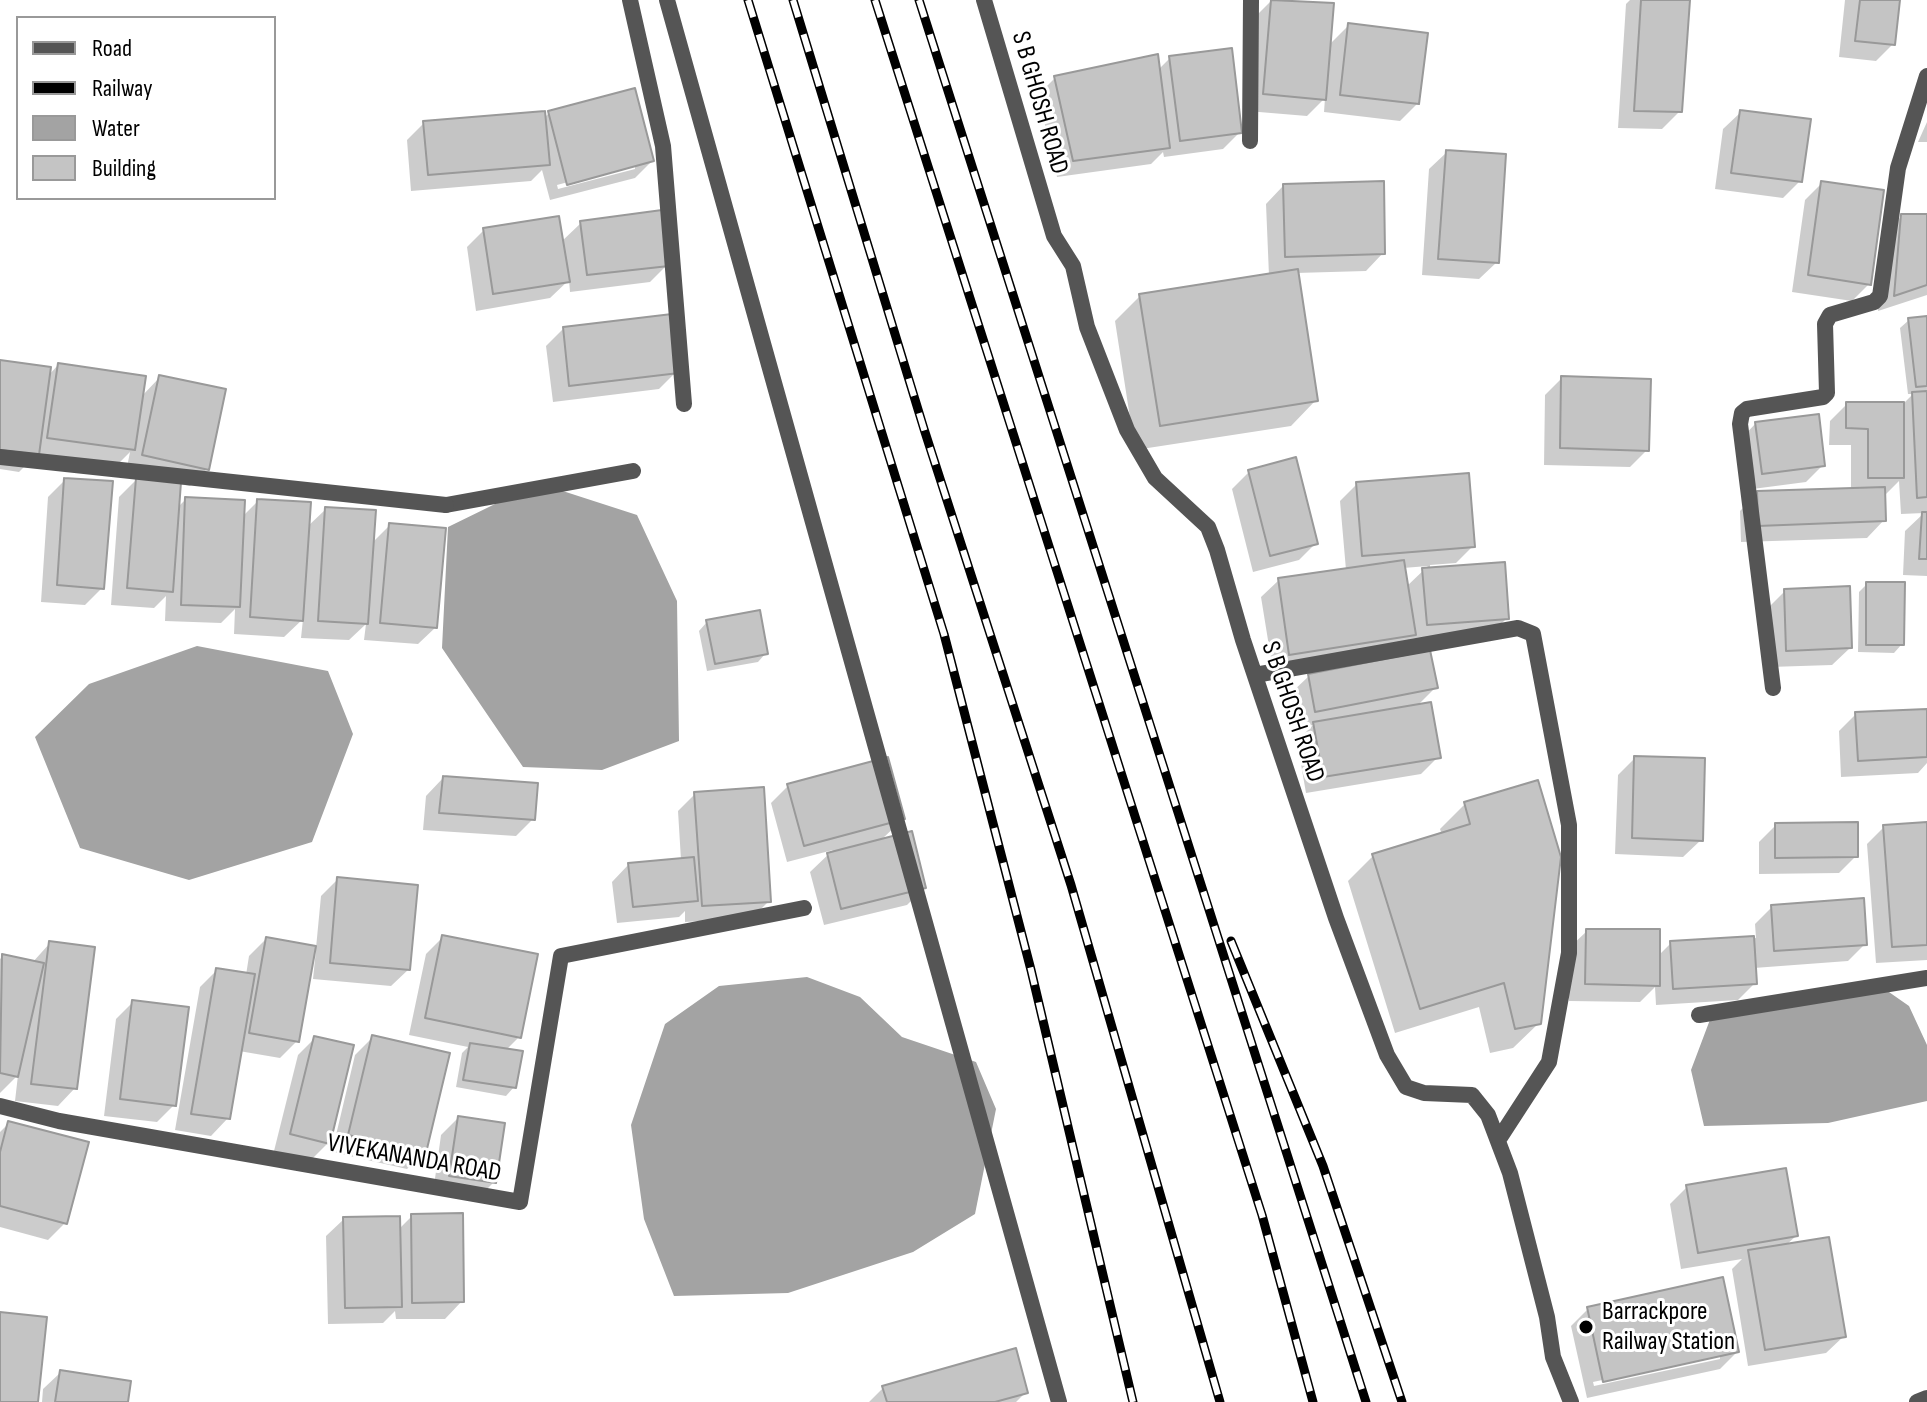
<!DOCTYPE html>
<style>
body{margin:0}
#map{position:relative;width:1927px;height:1402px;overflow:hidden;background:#fff;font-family:"Sofia Sans Condensed",sans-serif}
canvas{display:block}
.legend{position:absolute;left:16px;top:16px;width:260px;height:184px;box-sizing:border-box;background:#fff;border:2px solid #999;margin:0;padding:10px 14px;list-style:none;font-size:24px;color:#000}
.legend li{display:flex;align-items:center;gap:16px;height:40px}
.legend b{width:40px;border:2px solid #999}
</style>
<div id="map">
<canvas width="1927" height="1402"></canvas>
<ul class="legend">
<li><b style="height:10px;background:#555"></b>Road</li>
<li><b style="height:10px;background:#000"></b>Railway</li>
<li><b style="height:22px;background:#a3a3a3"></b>Water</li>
<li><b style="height:22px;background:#c4c4c4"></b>Building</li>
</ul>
</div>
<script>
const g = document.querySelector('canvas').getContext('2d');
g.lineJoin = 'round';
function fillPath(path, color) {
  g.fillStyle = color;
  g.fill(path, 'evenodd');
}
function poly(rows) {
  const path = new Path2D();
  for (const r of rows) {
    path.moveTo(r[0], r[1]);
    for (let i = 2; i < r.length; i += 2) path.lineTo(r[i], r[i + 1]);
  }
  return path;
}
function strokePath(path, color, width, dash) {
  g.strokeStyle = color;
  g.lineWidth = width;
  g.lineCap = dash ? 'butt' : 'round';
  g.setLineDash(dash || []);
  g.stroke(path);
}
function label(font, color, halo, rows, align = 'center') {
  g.font = font + ' "Sofia Sans Condensed",sans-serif';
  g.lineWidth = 6;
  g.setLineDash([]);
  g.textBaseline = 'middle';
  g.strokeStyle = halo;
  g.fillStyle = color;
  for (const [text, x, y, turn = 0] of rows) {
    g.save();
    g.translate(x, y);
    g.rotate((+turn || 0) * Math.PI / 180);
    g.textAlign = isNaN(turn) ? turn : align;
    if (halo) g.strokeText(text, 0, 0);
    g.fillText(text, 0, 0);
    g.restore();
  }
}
const water = poly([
 [538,483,637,515,677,601,679,741,602,770,523,767,442,648,448,527],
 [197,646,328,671,353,734,312,842,189,880,80,848,35,737,89,684],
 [807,977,860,997,902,1037,976,1062,996,1109,975,1214,913,1252,788,1293,674,1296,644,1219,631,1125,665,1024,719,986],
 [1876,983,1909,1006,1927,1045,1927,1101,1828,1123,1704,1126,1691,1070,1714,1009]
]);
const shadow = poly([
 [1272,0,1332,4,1328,46,1349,25,1417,104,1400,121,1324,112,1325,98,1307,116,1247,111,1255,17],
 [1630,0,1688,0,1680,111,1662,129,1618,128,1626,4],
 [1845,0,1898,0,1893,44,1876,61,1839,57],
 [1170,58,1240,132,1223,149,1164,157,1163,152,1151,164,1057,177,1038,95,1055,78,1158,70],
 [1741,112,1800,181,1783,198,1715,189,1723,129],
 [549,113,652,161,635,178,550,200,542,170,531,181,411,191,407,140,424,123,544,118],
 [635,164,635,169,558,189,557,185],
 [1927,122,1927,142,1918,142],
 [1447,152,1497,262,1479,279,1422,275,1429,169],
 [1822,183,1869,284,1852,301,1792,292,1805,200],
 [1283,186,1383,253,1366,271,1296,273,1316,400,1291,426,1135,450,1115,321,1140,296,1269,276,1266,204],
 [1902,216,1927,216,1927,295,1878,311,1884,233],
 [581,223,667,265,650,282,570,292,569,280,550,298,476,311,467,247,484,230,561,242],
 [1927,318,1927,576,1903,575,1905,531,1924,513,1901,514,1899,481,1885,495,1884,520,1867,538,1741,542,1740,511,1758,493,1851,490,1851,445,1829,445,1830,421,1847,404,1903,404,1913,394,1908,394,1900,328,1909,320],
 [563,329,676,372,659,389,553,402,546,346],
 [0,362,48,376,58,365,141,397,160,377,207,469,190,486,179,484,177,508,186,499,242,517,258,501,307,527,326,509,371,544,390,525,436,627,418,644,364,640,366,624,349,640,301,638,303,619,284,637,234,634,235,609,221,623,165,621,166,596,154,608,111,605,119,497,136,480,157,482,126,472,130,452,116,466,36,455,19,472,0,469],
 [1562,378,1647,450,1630,467,1544,465,1545,395],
 [1756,423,1823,465,1806,482,1745,490,1739,441],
 [1249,472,1316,543,1299,560,1253,572,1232,489],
 [65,480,102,588,85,605,41,602,48,497],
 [1357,484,1473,546,1456,563,1430,565,1430,569,1507,618,1490,635,1410,639,1396,652,1273,671,1261,597,1279,580,1346,570,1340,501],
 [1428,566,1406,587,1403,568],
 [1867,584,1902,644,1894,653,1858,652,1859,592],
 [1785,591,1850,648,1832,665,1770,667,1768,608],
 [707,622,766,653,758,662,707,671,699,631],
 [1309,676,1436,687,1416,707,1438,757,1421,774,1306,793,1297,741,1313,725,1298,728,1291,693],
 [1927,711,1927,763,1918,773,1841,777,1839,731,1856,714],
 [1635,758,1701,840,1683,857,1615,854,1618,775],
 [443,778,533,819,516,836,423,830,426,796],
 [788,786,903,819,880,841,924,888,907,905,824,925,810,872,833,850,787,862,771,803],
 [695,794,769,901,752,918,685,922,685,911,679,917,617,923,612,882,629,864,681,860,678,811],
 [1465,804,1539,1023,1513,1048,1490,1053,1479,1007,1395,1033,1348,881,1373,856,1442,835,1440,829],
 [1927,824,1927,960,1876,963,1867,844,1884,827],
 [1776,825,1856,856,1839,873,1759,874,1759,842],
 [338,879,409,969,391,986,313,979,316,950,313,949,297,1041,280,1058,239,1051,228,1118,211,1136,175,1130,200,987,217,970,246,975,249,956,266,939,316,948,321,896],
 [1772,907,1865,944,1848,961,1754,968,1755,983,1738,1000,1656,1005,1655,987,1640,1002,1569,1001,1569,948,1587,931,1658,956,1671,943,1756,938,1755,924],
 [443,937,519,1037,506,1050,514,1087,506,1096,456,1087,462,1053,468,1047,409,1035,426,954],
 [50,943,75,1088,58,1106,15,1101,18,1075,0,1093,0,959,3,956,32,963],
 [133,1002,174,1105,157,1122,104,1116,116,1019],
 [373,1037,424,1152,407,1169,332,1152,355,1055],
 [315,1038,328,1143,311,1160,274,1151,298,1055],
 [458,1118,494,1182,477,1199,433,1193,441,1135],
 [9,1123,65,1223,48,1240,0,1227,0,1132],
 [1687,1187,1796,1236,1785,1246,1844,1336,1826,1353,1748,1366,1732,1269,1742,1259,1681,1269,1670,1204],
 [412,1216,462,1301,445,1319,396,1319,395,1311,383,1323,328,1324,326,1236,344,1219,399,1229],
 [1588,1309,1737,1352,1720,1369,1587,1398,1571,1326],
 [1720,1355,1720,1359,1594,1386,1593,1382],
 [61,1372,126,1402,42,1402,43,1389],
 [883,1388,1026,1392,1016,1402,869,1402]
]);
const building = poly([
 [1271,0,1334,3,1326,100,1263,94,1271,0],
 [1641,0,1690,0,1682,112,1634,111,1641,0],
 [1860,0,1900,0,1895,45,1855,41,1860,0],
 [1348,23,1428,33,1419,104,1340,95,1348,23],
 [1232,48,1242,133,1180,141,1169,56,1232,48],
 [1158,54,1170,148,1073,161,1054,76,1158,54],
 [635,88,654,161,567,185,548,111,635,88],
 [1740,110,1811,119,1802,182,1731,173,1740,110],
 [545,111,550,165,428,175,423,121,545,111],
 [1446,150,1506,154,1499,263,1438,259,1446,150],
 [1384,181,1385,254,1285,257,1283,184,1384,181],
 [1821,181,1884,190,1871,285,1808,275,1821,181],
 [662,210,669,266,587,275,580,221,662,210],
 [1901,214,1927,214,1927,285,1894,296,1901,214],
 [559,216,570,282,493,294,483,228,559,216],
 [1298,269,1318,401,1160,426,1139,294,1298,269],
 [672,314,679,373,569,386,563,327,672,314],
 [1927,316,1927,386,1916,387,1908,318,1927,316],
 [0,360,51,367,39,455,0,450,0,360],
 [58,363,146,376,135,450,47,438,58,363],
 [159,375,226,389,209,470,142,455,159,375],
 [1561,376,1651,379,1649,451,1560,448,1561,376],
 [1927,391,1927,497,1917,498,1912,392,1927,391],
 [1846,402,1904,402,1904,478,1868,478,1868,429,1846,428,1846,402],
 [1819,414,1825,466,1762,474,1755,422,1819,414],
 [1296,457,1318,544,1270,556,1248,470,1296,457],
 [1469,473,1475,547,1362,556,1356,482,1469,473],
 [64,478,113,481,104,589,57,585,64,478],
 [136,478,181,482,173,592,127,588,136,478],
 [1885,487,1886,521,1758,526,1757,491,1885,487],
 [185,497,245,500,240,607,181,605,185,497],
 [257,499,311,502,303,621,250,617,257,499],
 [325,507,376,510,368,624,318,621,325,507],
 [1922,512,1927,512,1927,559,1919,559,1922,512],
 [389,523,446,528,437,628,380,623,389,523],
 [1404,560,1416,635,1289,655,1278,578,1404,560],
 [1505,562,1509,619,1427,625,1422,568,1505,562],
 [1866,582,1905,582,1904,645,1866,645,1866,582],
 [1850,586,1852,648,1786,651,1784,589,1850,586],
 [760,610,768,654,715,664,706,620,760,610],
 [1430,650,1438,688,1315,712,1308,674,1430,650],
 [1431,702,1441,758,1323,777,1313,722,1431,702],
 [1927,709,1927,757,1858,761,1855,712,1927,709],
 [1634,756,1705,758,1703,841,1632,838,1634,756],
 [888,757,905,819,804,846,787,784,888,757],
 [443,776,538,783,535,820,439,813,443,776],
 [1538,780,1561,857,1541,1024,1515,1029,1504,983,1420,1009,1372,854,1470,824,1464,802,1538,780],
 [764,787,771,902,702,906,694,792,764,787],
 [1858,822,1858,857,1775,858,1775,823,1858,822],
 [1927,822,1927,945,1892,947,1883,825,1927,822],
 [912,831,926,888,841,909,827,853,912,831],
 [694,857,698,901,633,907,628,863,694,857],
 [337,877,418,885,410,970,330,963,337,877],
 [1864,898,1867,945,1774,951,1771,905,1864,898],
 [1586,929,1660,929,1660,986,1585,984,1586,929],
 [442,935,538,954,521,1038,425,1018,442,935],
 [1754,936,1757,984,1673,989,1670,941,1754,936],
 [266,937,316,946,299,1042,249,1033,266,937],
 [49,941,95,947,77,1089,31,1084,49,941],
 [2,954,44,963,18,1077,0,1073,2,954],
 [216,968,255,974,230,1119,191,1114,216,968],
 [132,1000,189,1007,176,1106,120,1099,132,1000],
 [372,1035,450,1053,426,1153,348,1135,372,1035],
 [314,1036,354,1045,330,1144,290,1134,314,1036],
 [470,1043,523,1051,516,1088,463,1080,470,1043],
 [458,1116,505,1123,496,1183,449,1176,458,1116],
 [8,1121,89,1142,67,1224,0,1206,0,1152,8,1121],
 [1786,1168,1798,1236,1698,1253,1686,1185,1786,1168],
 [463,1213,464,1302,412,1303,411,1214,463,1213],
 [400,1216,402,1307,345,1308,343,1217,400,1216],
 [1829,1237,1846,1337,1765,1350,1748,1250,1829,1237],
 [1723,1277,1739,1352,1603,1382,1587,1307,1723,1277],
 [0,1312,47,1317,38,1402,0,1402,0,1312],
 [1016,1348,1028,1393,995,1402,887,1402,882,1386,1016,1348],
 [60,1370,131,1381,128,1402,55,1402,60,1370]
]);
const lane = poly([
 [667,0,1059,1402],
 [446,505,633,471]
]);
const street = poly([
 [630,0,663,146,684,404],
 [984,0,1054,236,1073,266,1087,327,1127,430,1155,478,1208,527,1217,550,1243,640,1336,918,1387,1055,1406,1087,1424,1093,1472,1095,1488,1115,1510,1173,1547,1317,1553,1357,1571,1402],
 [1250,141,1251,0],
 [0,457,446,505],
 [1255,675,1518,628,1533,634,1569,825,1569,953,1549,1062,1499,1139],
 [1773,688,1740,424,1742,413,1747,409,1823,397,1827,393,1825,324,1830,315,1874,302,1880,296,1898,168,1927,76],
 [1699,1015,1927,978],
 [0,1106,59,1121,520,1202,561,956,804,908],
 [1917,1402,1927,1398]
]);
const rail = poly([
 [748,0,944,634,1031,970,1133,1402],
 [793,0,924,429,1071,885,1220,1402],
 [875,0,1262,1215,1313,1402],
 [919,0,1366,1402],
 [1231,941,1323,1166,1402,1402]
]);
const markers = [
 [1586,1327,8,"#000"]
];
const streetNames = [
 ["S B GHOSH ROAD",1039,103,74],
 ["S B GHOSH ROAD",1292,712,71],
 ["VIVEKANANDA ROAD",414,1159,10]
];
const poiNames = [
 ["Barrackpore",1602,1312],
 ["Railway Station",1602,1342]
];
fillPath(water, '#a3a3a3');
fillPath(shadow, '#0003');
fillPath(building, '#c4c4c4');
strokePath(building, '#999', 2);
strokePath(lane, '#555', 16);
strokePath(street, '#555', 16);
strokePath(rail, '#000', 9);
strokePath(rail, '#fff', 6, [18]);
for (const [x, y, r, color] of markers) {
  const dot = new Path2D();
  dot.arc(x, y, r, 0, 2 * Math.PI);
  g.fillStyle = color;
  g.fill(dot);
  strokePath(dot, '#fff', 3);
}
label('26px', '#000', '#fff', streetNames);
label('26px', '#000', '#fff', poiNames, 'left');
</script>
